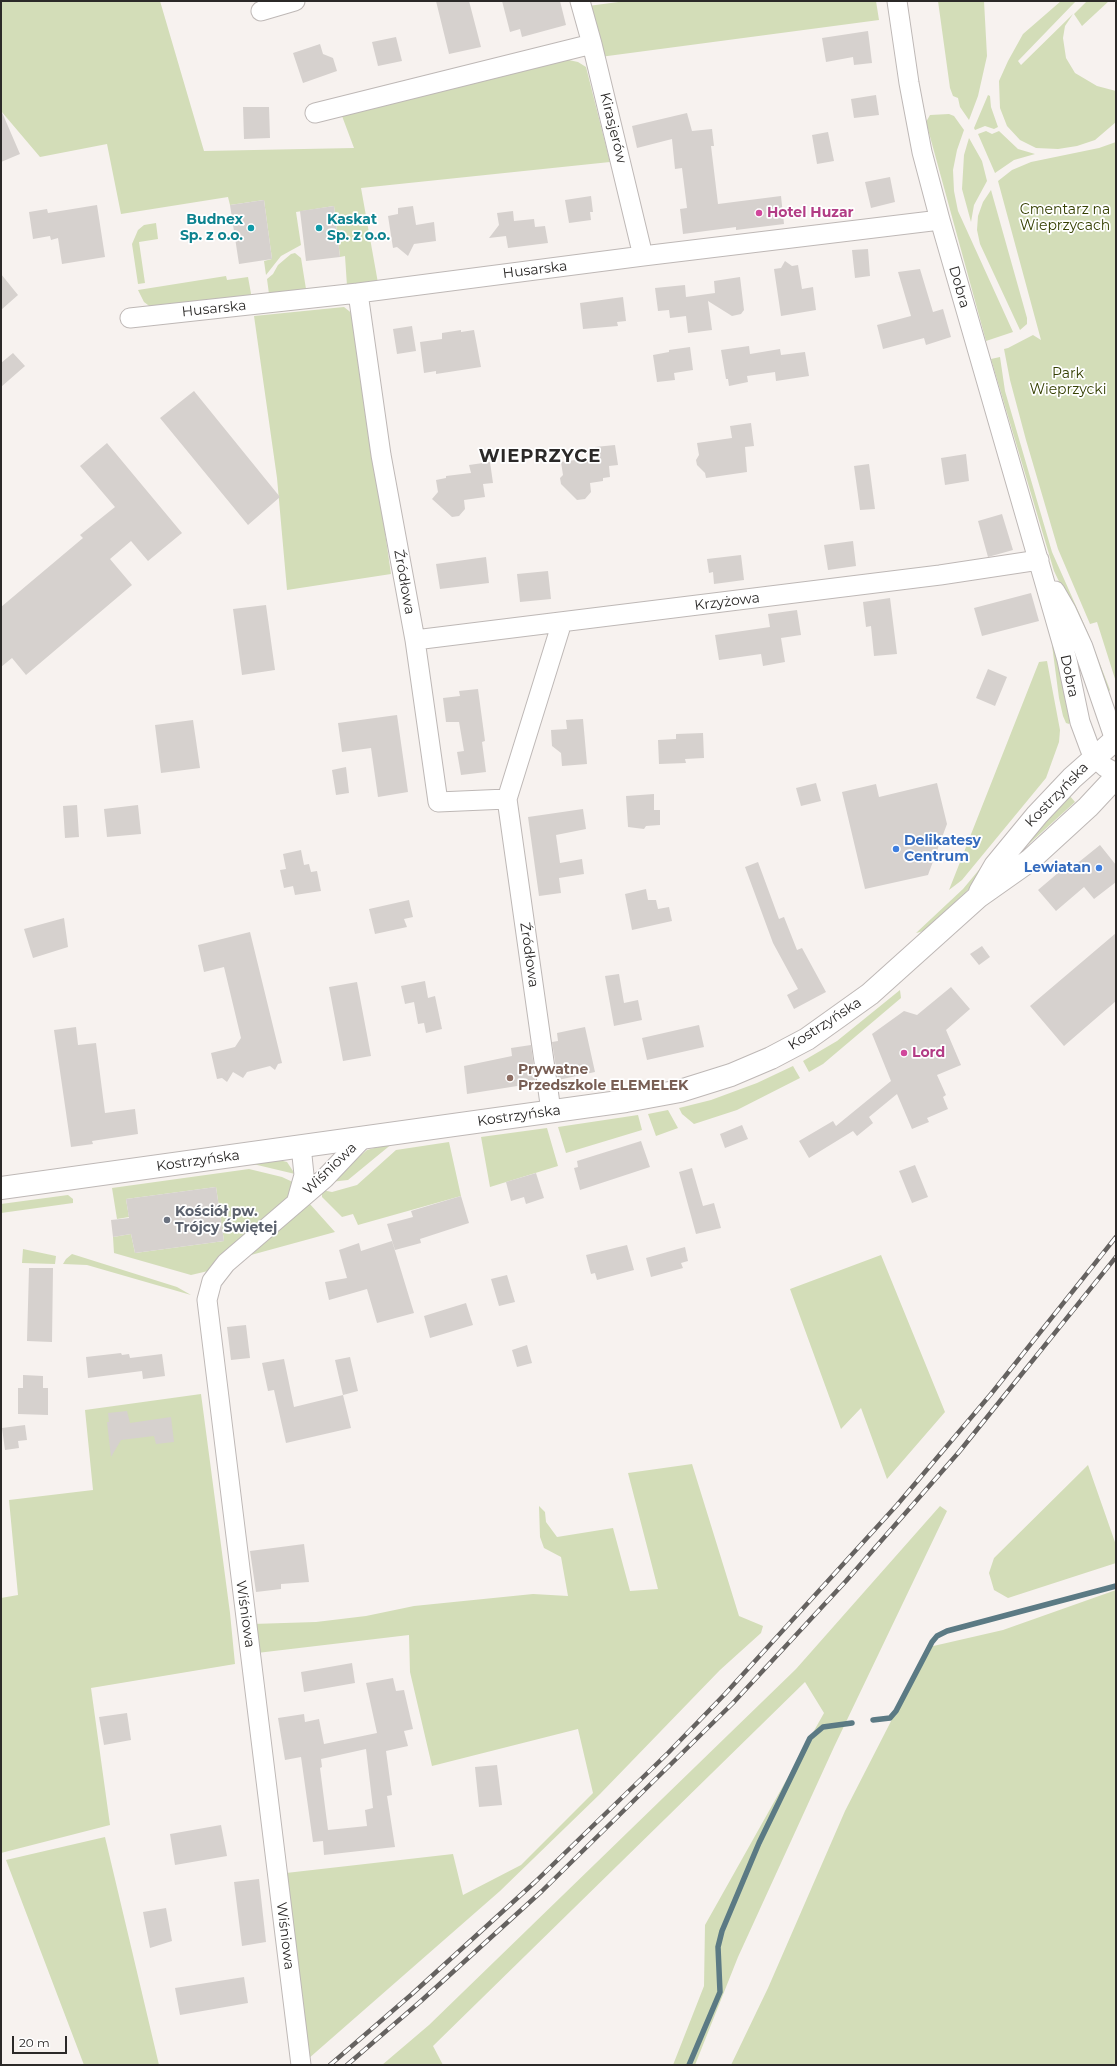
<!DOCTYPE html>
<meta charset="utf-8">
<style>
body{margin:0}
#map{position:relative;width:1117px;height:2066px;overflow:hidden;background:#f7f2ef;font-family:Montserrat,sans-serif}
canvas{display:block}
.frame{position:absolute;inset:0;border:2px solid #2b2928;pointer-events:none}
.scale{position:absolute;left:12px;top:2036px;width:55px;height:18px;box-sizing:border-box;border:2px solid #2b2928;border-top:0;padding-left:5px;font-size:12px;line-height:14px;white-space:nowrap;color:#2b2928;-webkit-text-stroke:3px #fff;paint-order:stroke}
</style>
<div id="map">
<canvas width="1117" height="2066"></canvas>
<div class="frame"></div>
<div class="scale">20 m</div>
</div>
<script>
const g = document.querySelector('canvas').getContext('2d');
g.lineJoin = 'round';
function fillPath(path, color) {
  g.fillStyle = color;
  g.fill(path, 'evenodd');
}
function poly(rows) {
  const path = new Path2D();
  for (const r of rows) {
    path.moveTo(r[0], r[1]);
    for (let i = 2; i < r.length; i += 2) path.lineTo(r[i], r[i + 1]);
  }
  return path;
}
function strokePath(path, color, width, dash) {
  g.strokeStyle = color;
  g.lineWidth = width;
  g.lineCap = dash ? 'butt' : 'round';
  g.setLineDash(dash || []);
  g.stroke(path);
}
function label(font, color, halo, rows, align = 'center') {
  g.font = font + ' Montserrat,sans-serif';
  g.lineWidth = 3.5;
  g.setLineDash([]);
  g.textBaseline = 'middle';
  g.strokeStyle = halo;
  g.fillStyle = color;
  for (const [text, x, y, turn = 0] of rows) {
    g.save();
    g.translate(x, y);
    g.rotate((+turn || 0) * Math.PI / 180);
    g.textAlign = isNaN(turn) ? turn : align;
    if (halo) g.strokeText(text, 0, 0);
    g.fillText(text, 0, 0);
    g.restore();
  }
}
const green = poly([
 [1,1,160,1,204,151,354,148,342,116,564,59,578,62,586,67,610,162,361,188,378,283,347,286,345,256,340,257,334,206,296,212,301,245,281,256,266,275,264,261,272,259,264,200,230,205,228,197,121,214,107,144,40,157,1,111],
 [626,1,876,1,879,20,600,57,588,6],
 [938,1,984,1,987,56,978,96,969,120,960,107,958,98,953,96,950,88],
 [1061,1,1076,1,1018,61,1021,65,1073,14,1065,26,1063,38,1066,58,1075,73,1097,86,1116,91,1116,122,1095,140,1077,146,1058,149,1036,148,1020,140,1007,126,1000,108,999,81,1008,61,1023,34],
 [1087,1,1109,1,1082,26,1074,14],
 [988,95,990,96,991,107,998,127,994,129,985,126,975,130,974,128],
 [949,114,954,116,964,130,957,150,953,170,954,191,958,211,1013,332,986,341,926,122,930,115],
 [986,131,992,134,999,131,1018,149,1035,154,1014,160,995,173,978,134],
 [969,138,982,161,987,181,974,205,971,222,962,189,964,155],
 [1116,142,1116,682,1097,622,1090,624,1058,549,1026,440,1010,380,1004,349,1008,348,1033,335,1041,340,998,181,1012,170,1031,162,1099,148],
 [991,190,1027,318,1027,324,1020,330,980,244,977,230,978,216,983,202],
 [156,223,158,239,139,242,145,283,138,284,132,244,138,230,144,225],
 [295,253,301,258,306,289,269,294,267,279,273,274,278,265,291,254],
 [226,276,227,280,248,277,252,299,152,308,144,302,138,290],
 [344,307,354,315,391,574,287,590,277,478,254,316],
 [1000,357,1005,391,1052,552,1088,633,1110,690,1105,696,1078,621,1054,571,991,359],
 [1052,645,1055,650,1070,723,1069,724,1066,723,1063,716,1059,698],
 [1047,661,1060,730,1059,742,1046,778,962,880,949,890,1039,662],
 [1052,782,1057,782,972,886,924,931,916,933,963,889],
 [1069,795,1075,802,1019,853,1034,832],
 [900,990,901,998,823,1064,809,1072,803,1061,837,1041],
 [793,1066,800,1078,737,1110,694,1124,682,1114,679,1108,711,1100,757,1083],
 [668,1110,678,1128,656,1136,648,1114],
 [638,1115,642,1130,566,1153,558,1127],
 [547,1128,558,1166,490,1187,481,1137],
 [449,1142,461,1196,358,1225,353,1214,342,1217,322,1197,322,1190,332,1192,357,1185,396,1150],
 [393,1143,348,1180,330,1182,367,1150],
 [279,1160,287,1162,295,1174,253,1164],
 [249,1169,282,1177,297,1184,290,1196,245,1237,217,1258,208,1271,191,1275,114,1253,113,1237,131,1234,135,1253,224,1241,216,1187,126,1199,129,1217,117,1219,112,1188],
 [68,1195,73,1199,73,1203,1,1213,1,1204],
 [309,1203,335,1232,251,1255],
 [23,1249,56,1256,55,1264,22,1263],
 [72,1254,177,1287,191,1295,87,1265,63,1264,66,1259],
 [881,1255,945,1412,887,1479,861,1408,841,1429,790,1289],
 [201,1394,230,1613,235,1664,91,1688,110,1825,1,1853,1,1598,18,1595,9,1500,93,1490,85,1410],
 [692,1464,739,1616,763,1626,761,1633,720,1670,600,1794,500,1891,308,2059,286,1873,453,1854,463,1895,521,1865,593,1793,578,1729,432,1766,410,1672,409,1635,257,1653,252,1624,316,1622,366,1616,414,1606,533,1594,568,1596,561,1557,544,1548,540,1537,539,1506,545,1512,546,1522,557,1537,613,1528,630,1591,658,1589,628,1473],
 [1088,1465,1116,1545,1116,1563,1008,1598,994,1590,989,1573,994,1558],
 [940,1506,947,1511,834,1747,738,1957,695,2065,673,2065,704,1986,705,1925,824,1713,805,1682,433,2046,443,2065,382,2065,429,2025,796,1669],
 [1116,1590,1116,2065,731,2065,768,1988,845,1811,929,1647,1003,1630],
 [105,1837,133,1955,159,2065,84,2065,6,1860]
]);
const stream = poly([
 [873,1720,890,1718,896,1711,932,1642,937,1636,947,1631,1116,1586],
 [689,2065,720,1992,718,1947,722,1931,759,1843,810,1738,823,1727,852,1723]
]);
const building = poly([
 [436,1,469,1,481,47,449,54],
 [502,1,560,1,566,25,522,37,520,29,510,32],
 [868,31,872,63,854,65,853,57,826,62,822,38],
 [396,37,402,61,378,66,372,42],
 [320,44,323,54,333,58,337,71,303,83,293,53],
 [876,95,879,115,854,118,851,99],
 [243,107,269,107,270,138,244,139],
 [1,110,20,154,1,162],
 [687,113,692,131,712,129,714,146,711,146,718,204,781,196,784,224,736,230,736,227,683,234,680,209,687,208,682,168,675,169,672,139,637,148,632,126],
 [828,132,834,161,817,164,812,135],
 [890,177,895,202,871,208,865,182],
 [591,196,593,212,590,212,591,220,569,223,565,200],
 [264,200,272,259,239,264,230,205],
 [97,205,105,257,62,264,58,238,51,240,50,236,33,239,29,212,47,209,48,213],
 [334,206,340,257,306,261,300,211],
 [413,206,416,225,434,222,436,241,414,244,408,256,397,247,393,248,388,216,398,214,398,208],
 [513,211,514,221,534,219,535,227,545,226,548,243,508,248,506,236,489,238,499,225,497,213],
 [868,249,870,276,855,278,852,250],
 [785,261,792,266,798,265,802,289,813,287,816,310,781,316,774,269,781,268],
 [920,269,933,312,943,309,951,337,926,345,924,338,883,349,877,325,911,316,898,272],
 [1,274,18,295,1,310],
 [740,277,744,310,741,314,732,316,708,301,712,330,688,333,686,316,670,318,669,310,658,311,655,288,685,285,686,297,715,293,714,281],
 [623,297,626,321,617,322,618,326,583,329,580,303],
 [412,326,416,351,397,354,393,329],
 [461,330,461,332,474,330,481,367,436,374,436,371,424,373,420,342,442,339,442,333],
 [749,346,750,354,780,349,781,355,805,352,809,376,776,381,775,372,747,376,748,382,729,386,728,379,726,379,721,350],
 [690,347,693,370,674,373,675,380,657,382,653,355,669,352,669,350],
 [13,353,25,366,1,387,1,363],
 [194,391,280,497,248,525,160,418],
 [751,423,754,446,745,447,747,472,706,478,705,473,697,465,696,460,699,455,697,443,732,438,730,426],
 [107,443,182,533,148,561,131,541,110,559,132,585,26,675,12,658,1,667,1,607,83,538,80,535,115,507,80,466],
 [615,445,618,465,609,466,610,477,603,478,603,481,590,483,591,492,585,499,577,500,561,484,560,478,563,475,561,462,596,457,595,447],
 [966,454,969,481,945,485,941,458],
 [490,462,493,483,483,484,485,497,464,500,465,509,459,516,452,517,432,499,438,492,436,480,446,478,446,476,471,473,469,465],
 [869,464,875,509,860,510,854,466],
 [1002,514,1013,550,988,557,978,521],
 [853,541,856,566,828,570,824,545],
 [741,555,744,580,714,584,713,572,709,573,707,559],
 [486,557,489,583,440,589,436,564],
 [548,571,551,599,520,602,517,574],
 [1031,593,1039,621,982,636,974,608],
 [890,598,897,654,874,656,871,626,866,627,863,602],
 [266,605,275,670,242,675,233,609],
 [797,610,801,635,781,638,785,662,763,666,761,654,719,660,715,635,770,627,768,614],
 [988,669,1007,677,995,706,976,698],
 [478,689,485,741,482,742,486,772,461,775,457,752,464,751,459,722,446,722,443,698,460,696,459,691],
 [397,715,408,792,378,797,371,748,342,752,338,723],
 [583,719,587,764,562,766,561,753,552,746,551,730,567,729,566,720],
 [193,720,200,768,161,773,155,725],
 [703,733,704,758,685,759,686,763,659,764,658,740,676,739,676,734],
 [346,767,349,793,336,795,332,770],
 [816,783,821,801,801,806,796,788],
 [937,783,947,824,928,875,865,889,842,792,876,784,879,797],
 [654,794,654,810,660,810,660,825,646,826,644,829,628,827,626,796],
 [77,805,79,837,65,838,63,806],
 [138,805,141,834,107,837,104,809],
 [583,809,586,829,556,835,560,863,582,859,584,874,559,878,561,893,539,896,528,817],
 [1100,845,1116,865,1116,882,1094,899,1084,887,1056,911,1038,890,1065,867,1069,870],
 [301,850,304,865,309,864,311,872,317,871,321,891,295,895,293,886,284,888,280,870,286,869,283,854],
 [758,862,779,919,784,917,797,950,802,948,826,992,794,1009,787,995,798,989,773,943,745,867],
 [646,889,648,900,656,900,658,909,669,907,672,921,632,930,625,894],
 [409,900,413,917,404,919,407,927,375,934,369,909],
 [64,918,68,947,33,958,24,929],
 [250,932,282,1063,278,1064,275,1070,270,1066,247,1072,243,1078,233,1072,227,1082,222,1078,217,1079,211,1053,235,1047,241,1038,224,967,204,972,198,945],
 [1116,933,1116,1001,1064,1046,1030,1006],
 [982,946,990,957,979,965,970,954],
 [619,974,624,1003,638,1000,642,1020,614,1026,605,976],
 [425,981,428,998,435,996,442,1029,426,1033,424,1023,418,1024,414,1002,405,1004,401,986],
 [357,982,371,1056,343,1061,329,987],
 [951,987,970,1009,946,1030,961,1065,937,1075,946,1095,943,1097,948,1109,927,1118,929,1122,912,1129,897,1094,869,1117,873,1123,857,1136,853,1131,809,1158,799,1141,833,1121,836,1126,891,1081,872,1034,904,1011,917,1015],
 [699,1025,704,1047,647,1060,642,1038],
 [76,1027,78,1045,96,1043,105,1113,135,1109,138,1134,92,1141,93,1144,71,1147,54,1030],
 [585,1027,595,1072,558,1080,552,1042,558,1041,557,1033],
 [531,1045,536,1083,467,1094,464,1066,512,1056,511,1048],
 [742,1125,748,1139,725,1148,720,1134],
 [641,1141,650,1167,580,1190,574,1168,578,1167,577,1161],
 [915,1165,928,1197,912,1203,899,1171],
 [692,1168,703,1206,714,1203,721,1228,696,1234,679,1172],
 [536,1173,544,1198,526,1204,524,1197,511,1201,506,1182],
 [216,1187,224,1241,135,1253,131,1234,113,1237,111,1220,129,1218,126,1199],
 [461,1196,469,1223,420,1239,421,1243,395,1250,387,1224,413,1217,411,1211],
 [392,1241,414,1313,377,1323,367,1289,329,1300,325,1282,347,1278,339,1250,359,1243,361,1251],
 [627,1245,634,1270,597,1280,595,1273,591,1274,586,1255],
 [685,1247,688,1261,681,1263,683,1268,651,1277,646,1258],
 [29,1268,53,1268,52,1342,27,1341],
 [507,1275,515,1302,499,1306,491,1279],
 [466,1303,473,1325,430,1338,424,1316],
 [246,1325,250,1358,231,1360,227,1327],
 [527,1345,532,1363,517,1367,512,1350],
 [121,1353,122,1355,129,1354,130,1358,162,1354,165,1376,143,1379,142,1371,88,1378,86,1357],
 [350,1357,358,1391,343,1395,335,1360],
 [284,1359,294,1407,343,1395,351,1428,286,1443,274,1390,268,1391,262,1363],
 [23,1375,43,1376,43,1388,48,1388,48,1415,18,1414,18,1388,23,1388],
 [127,1411,130,1423,171,1417,174,1442,156,1444,154,1436,121,1440,111,1457,107,1422,109,1422,108,1413],
 [25,1425,27,1440,18,1441,19,1448,5,1450,2,1428],
 [304,1544,309,1582,281,1584,281,1589,256,1592,250,1551],
 [352,1663,355,1683,304,1692,301,1672],
 [393,1678,396,1691,404,1690,413,1729,404,1731,408,1746,386,1751,392,1795,387,1796,395,1847,324,1855,323,1841,313,1842,301,1757,285,1760,278,1718,304,1714,305,1722,319,1719,324,1744,377,1733,366,1683],
 [366,1749,373,1808,365,1810,367,1826,328,1830,320,1768,322,1767,321,1759],
 [127,1713,131,1740,104,1745,99,1717],
 [497,1765,502,1805,479,1807,475,1767],
 [221,1825,227,1856,175,1865,170,1834],
 [259,1879,266,1942,242,1946,234,1882],
 [166,1908,172,1941,150,1948,143,1912],
 [244,1977,248,2003,180,2015,175,1988]
]);
const minor = poly([
 [580,1,592,44,643,256],
 [897,1,909,83,922,152,940,220,1055,618,1067,660,1080,722,1090,749,1096,759,1105,767,1116,773],
 [261,11,295,1],
 [315,113,592,44],
 [358,293,381,455,415,640,438,802,507,799],
 [130,318,358,293,643,256,940,220],
 [1055,591,1066,610,1083,647,1116,743],
 [415,640,940,575,1039,560],
 [551,1111,507,799,562,622],
 [297,1200,304,1175,301,1146],
 [301,2065,207,1300,212,1281,226,1263,325,1178,363,1138]
]);
const major = poly([
 [980,892,995,866,1037,815,1072,778,1116,739],
 [1,1188,626,1101,680,1091,731,1075,771,1058,807,1039,870,994,978,897,1029,861,1088,807,1116,777]
]);
const rail = poly([
 [330,2065,412,1994,535,1882,668,1753,725,1694,897,1505,991,1394,1116,1237],
 [347,2065,421,2001,542,1891,733,1703,846,1581,959,1452,1116,1257]
]);
const markers = [
 [759,213,4,"#d1479c"],
 [251,228,4,"#0f9aa8"],
 [319,228,4,"#0f9aa8"],
 [896,849,4,"#3f7fe0"],
 [1099,868,4,"#3f7fe0"],
 [904,1053,4,"#d1479c"],
 [510,1078,4,"#8d6e63"],
 [167,1220,4,"#6b7280"]
];
const streetNames = [
 ["Kirasjerów",613,128,76],
 ["Husarska",535,270,-7],
 ["Dobra",959,287,74],
 ["Husarska",214,309,-6],
 ["Źródłowa",404,582,80],
 ["Krzyżowa",727,602,-7],
 ["Dobra",1069,676,78],
 ["Kostrzyńska",1057,795,-46],
 ["Źródłowa",529,955,82],
 ["Kostrzyńska",825,1024,-33],
 ["Kostrzyńska",519,1116,-8],
 ["Kostrzyńska",198,1161,-8],
 ["Wiśniowa",330,1169,-44],
 ["Wiśniowa",245,1614,82],
 ["Wiśniowa",285,1936,83]
];
const parkNames = [
 ["Cmentarz na",1065,210],
 ["Wieprzycach",1065,226],
 ["Park",1068,374],
 ["Wieprzycki",1068,390]
];
const hotelNames = [
 ["Hotel Huzar",767,213],
 ["Lord",912,1053]
];
const cultureNames = [
 ["Budnex",243,220],
 ["Sp. z o.o.",243,236],
 ["Kaskat",327,220,"left"],
 ["Sp. z o.o.",327,236,"left"]
];
const shopNames = [
 ["Delikatesy",904,841],
 ["Centrum",904,857],
 ["Lewiatan",1091,868,"right"]
];
const educationNames = [
 ["Prywatne",518,1070],
 ["Przedszkole ELEMELEK",518,1086]
];
const worshipNames = [
 ["Kościół pw.",175,1212],
 ["Trójcy Świętej",175,1228]
];
const districtNames = [
 ["WIEPRZYCE",540,457]
];
fillPath(green, '#d3ddb8');
strokePath(stream, '#5b7a84', 5.5);
fillPath(building, '#d6d1ce');
strokePath(minor, '#beb8b6', 21);
strokePath(major, '#beb8b6', 24);
strokePath(minor, '#fff', 19);
strokePath(major, '#fff', 22);
strokePath(rail, '#656260', 4.5);
strokePath(rail, '#fff', 3, [9]);
for (const [x, y, r, color] of markers) {
  const dot = new Path2D();
  dot.arc(x, y, r, 0, 2 * Math.PI);
  g.fillStyle = color;
  g.fill(dot);
  strokePath(dot, '#fff', 1.5);
}
label('14px', '#2b2928', '#fff', streetNames);
label('14px', '#343f00', '#fff', parkNames);
label('bold 14px', '#b23c85', '#fff', hotelNames, 'left');
label('bold 14px', '#0d838f', '#fff', cultureNames, 'right');
label('bold 14px', '#366cbe', '#fff', shopNames, 'left');
label('bold 14px', '#785e54', '#fff', educationNames, 'left');
label('bold 14px', '#5b616d', '#fff', worshipNames, 'left');
g.letterSpacing = '1px';
label('bold 18px', '#2b2928', '#fff', districtNames);
g.letterSpacing = '0px';
</script>
